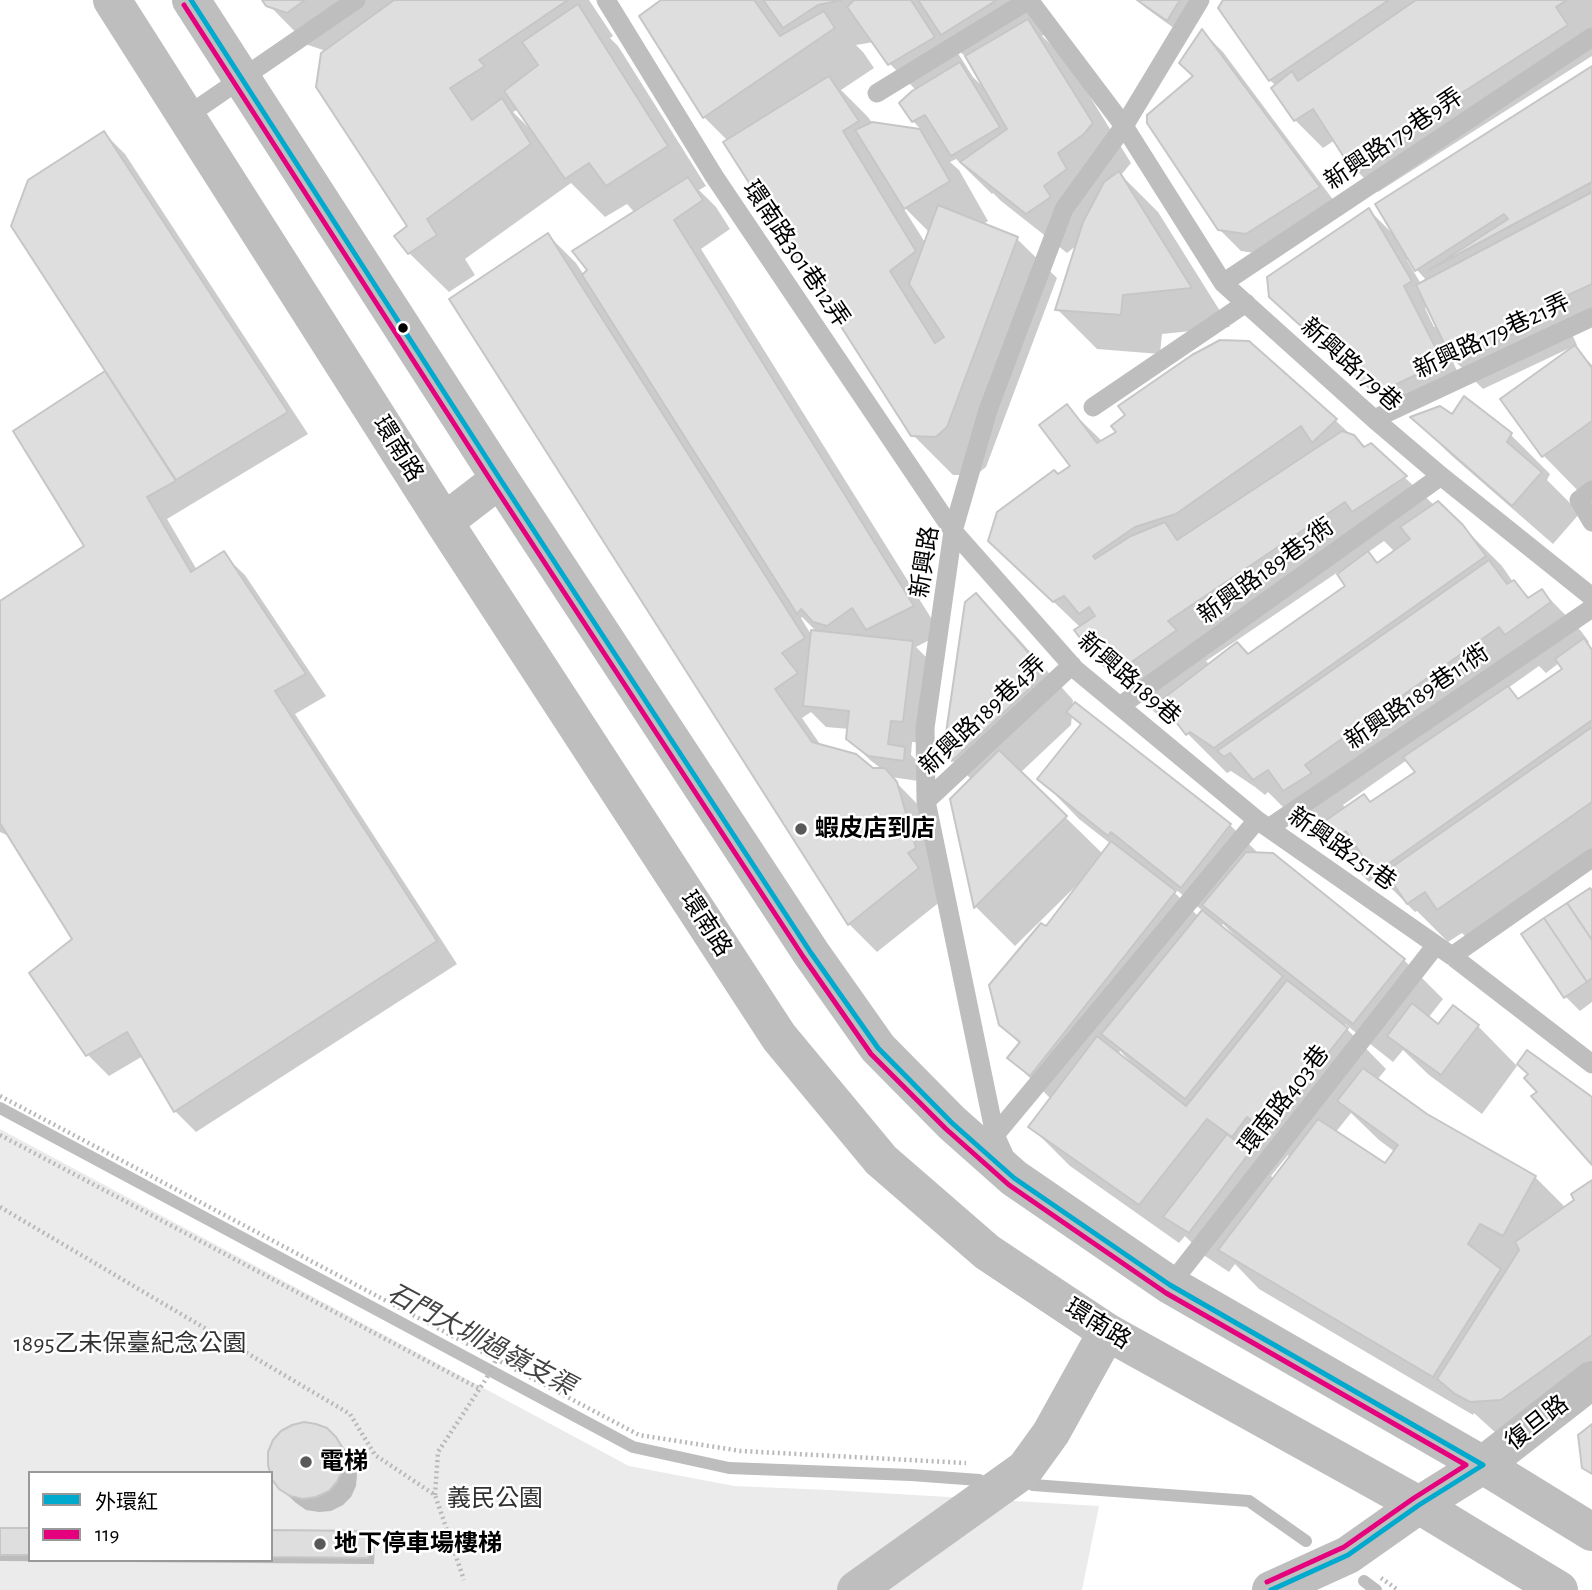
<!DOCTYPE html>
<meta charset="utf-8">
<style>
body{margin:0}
#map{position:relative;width:1592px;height:1590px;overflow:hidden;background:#fff;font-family:"Alegreya Sans","Noto Sans TC",sans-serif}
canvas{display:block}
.legend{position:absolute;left:28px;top:1471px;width:245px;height:91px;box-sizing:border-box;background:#fff;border:2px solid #999;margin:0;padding:9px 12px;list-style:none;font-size:21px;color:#000}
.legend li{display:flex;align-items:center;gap:14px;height:35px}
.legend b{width:35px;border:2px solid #999}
</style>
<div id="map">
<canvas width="1592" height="1590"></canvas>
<ul class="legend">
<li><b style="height:9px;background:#00a9ce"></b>外環紅</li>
<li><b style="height:9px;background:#e5007d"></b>119</li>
</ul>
</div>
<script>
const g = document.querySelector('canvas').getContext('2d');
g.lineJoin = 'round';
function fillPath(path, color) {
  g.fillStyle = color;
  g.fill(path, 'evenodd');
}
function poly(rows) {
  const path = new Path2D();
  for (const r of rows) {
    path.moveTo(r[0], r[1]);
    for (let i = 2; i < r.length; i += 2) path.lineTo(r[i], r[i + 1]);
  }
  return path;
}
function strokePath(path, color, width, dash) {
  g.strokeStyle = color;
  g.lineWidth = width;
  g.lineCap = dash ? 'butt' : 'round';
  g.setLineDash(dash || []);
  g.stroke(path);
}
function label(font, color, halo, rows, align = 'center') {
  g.font = font + ' "Alegreya Sans","Noto Sans TC",sans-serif';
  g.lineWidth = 5;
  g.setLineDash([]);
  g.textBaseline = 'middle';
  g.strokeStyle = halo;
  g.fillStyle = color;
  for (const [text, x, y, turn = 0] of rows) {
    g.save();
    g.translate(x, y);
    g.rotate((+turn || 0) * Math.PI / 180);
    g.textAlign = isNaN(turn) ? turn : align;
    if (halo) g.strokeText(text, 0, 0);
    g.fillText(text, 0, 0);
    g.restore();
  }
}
const green = poly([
 [0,1129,629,1466,734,1486,830,1490,1099,1506,1082,1590,0,1590],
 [30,1473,271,1473,271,1560,30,1560]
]);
const shadow = poly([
 [264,0,589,0,613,36,610,38,618,46,706,186,699,190,716,207,730,229,701,249,941,634,916,647,933,664,924,743,912,742,911,755,926,770,925,782,891,777,925,812,946,897,877,952,849,924,452,299,548,235,576,263,584,275,635,213,627,204,605,217,571,183,465,259,475,275,449,292,409,253,410,226,326,51,308,45],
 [519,109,531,130,513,112],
 [802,617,818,633,812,636,801,618],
 [811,712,826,727,849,729,848,738,870,760,883,770,872,770,822,747,802,718],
 [664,0,1029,0,1049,32,1042,36,1068,61,1131,163,1121,175,1158,212,1230,327,1162,334,1160,354,1097,349,1057,309,1077,245,1067,253,1001,201,993,193,992,194,956,159,950,162,959,170,988,221,982,225,1017,239,1057,278,986,467,976,475,953,475,913,435,728,141,704,117],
 [874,42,890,64,916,90,913,121,922,131,873,124,868,117,841,90,874,68,863,52,856,45],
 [957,49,971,62,984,88,973,77,956,50],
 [905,208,930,233,926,244,904,209],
 [1137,0,1203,0,1182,34,1146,8],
 [1225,0,1592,0,1592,30,1583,36,1592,49,1592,56,1378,192,1350,164,1335,140,1323,148,1295,120,1276,86,1270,80,1220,8],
 [1202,31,1223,52,1340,209,1268,255,1241,251,1219,229,1195,77],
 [1592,68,1592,325,1572,334,1577,345,1574,347,1592,365,1592,489,1583,496,1544,456,1503,399,1572,347,1483,389,1450,356,1463,383,1399,415,1292,319,1270,296,1369,210,1395,236],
 [1410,258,1417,270,1427,281,1421,284,1407,260],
 [1428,306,1437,326,1434,327,1425,308],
 [104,133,125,154,308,434,167,519,197,570,223,554,245,575,326,696,295,714,457,964,196,1132,175,1111,143,1056,109,1076,88,1055,74,940,11,837,0,832,0,603,87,546,16,432,108,372],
 [1067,407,1103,442,1335,420,1365,448,1370,445,1434,505,1462,526,1502,566,1513,582,1530,598,1542,591,1581,631,1589,642,1587,644,1592,648,1592,869,1478,949,1462,933,1448,942,1417,911,1415,912,1378,875,1369,882,1329,842,1320,826,1306,811,1294,818,1268,792,1265,795,1255,787,1231,771,1227,773,1188,734,1170,711,1161,718,1096,657,1081,628,990,541,1058,477,1073,466],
 [1384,541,1395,552,1379,564,1367,553],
 [1338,572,1348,586,1249,656,1210,665,1206,661],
 [1559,663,1564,670,1520,700,1508,688,1539,666,1546,673],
 [1407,760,1417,773,1371,804,1346,809,1343,805],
 [1452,417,1510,434,1550,474,1547,480,1580,513,1553,544,1452,456,1413,418],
 [976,596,1015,635,1073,700,1072,708,1230,825,1259,854,1404,960,1443,999,1428,1018,1438,1027,1478,1026,1517,1066,1482,1114,1429,1075,1403,1050,1393,1062,1345,1024,1344,1026,1386,1069,1377,1080,1426,1115,1535,1177,1566,1208,1592,1182,1592,1403,1496,1433,1474,1413,1473,1415,1259,1289,1235,1264,1229,1272,1205,1256,1185,1236,1179,1243,1070,1166,1030,1126,1051,1099,1010,1058,1020,1044,1000,1024,1046,928,1078,886,1077,885,1015,946,976,907,952,800,972,780,953,761,948,733],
 [1072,715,1082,725,1040,779,1079,819,1111,844,1103,854,1020,773,1071,725],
 [1175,889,1203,911,1199,917,1173,891],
 [1223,924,1240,941,1238,942,1220,928],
 [1120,1051,1133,1064,1131,1065,1118,1055],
 [1351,1113,1379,1140,1395,1152,1385,1165,1335,1133],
 [1288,1155,1291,1158,1274,1179,1271,1176],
 [1592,888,1592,1002,1580,1011,1565,996,1523,934],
 [326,1430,350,1454,355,1463,357,1475,356,1486,351,1497,343,1505,331,1511,319,1512,306,1510,296,1503,280,1488],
 [0,1529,30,1530,30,1560,271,1560,271,1532,368,1533,375,1539,374,1564,0,1561]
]);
const stream = poly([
 [0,1108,633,1447,729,1468,911,1475,979,1480],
 [1033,1485,1249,1501,1306,1541],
 [1364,1581,1376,1590]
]);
const building = poly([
 [262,0,305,0,287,13,266,6,262,0],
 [394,0,568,0,479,60,485,66,450,88,472,120,502,98,531,144,427,219,437,235,408,254,394,236,407,226,316,87,321,53,394,0],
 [661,0,754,0,780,36,824,11,835,28,703,118,639,16,661,0],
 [763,0,842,0,818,5,783,28,763,0],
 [854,0,911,0,935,37,888,65,847,7,854,0],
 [918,0,997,0,941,35,918,0],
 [1137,0,1180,0,1167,21,1137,0],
 [1223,0,1389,0,1269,81,1218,8,1223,0],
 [1416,0,1567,0,1556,7,1568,25,1349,165,1313,109,1294,121,1271,88,1292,71,1298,81,1416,0],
 [578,4,668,146,606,186,589,163,565,179,504,91,538,65,522,42,578,4],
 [1028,19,1093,123,1084,134,1058,153,1067,169,1044,186,1051,197,1026,214,960,162,1007,129,965,56,1028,19],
 [1202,29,1320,187,1246,234,1218,230,1147,123,1147,115,1193,76,1179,63,1202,29],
 [960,62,1000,127,951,156,925,115,912,122,899,103,912,91,960,62],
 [1592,66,1592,182,1429,270,1508,219,1504,214,1415,271,1375,204,1592,66],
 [829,76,859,121,843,131,916,251,890,271,935,343,944,337,909,284,938,205,1018,237,947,427,936,437,911,436,723,142,829,76],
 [872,122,920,129,950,181,904,209,855,130,872,122],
 [104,131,288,412,176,480,11,226,28,180,104,131],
 [1119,171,1192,288,1123,295,1121,315,1055,310,1083,222,1104,182,1119,171],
 [688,177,703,200,674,220,914,606,866,630,852,608,827,626,813,622,801,609,797,614,582,275,587,270,572,251,688,177],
 [1592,192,1592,284,1545,306,1550,317,1453,362,1416,285,1592,192],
 [1369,208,1412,281,1404,286,1443,362,1376,394,1269,297,1267,277,1369,208],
 [548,233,805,638,782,653,798,673,775,689,812,742,856,754,873,768,885,768,897,782,916,848,908,853,919,868,848,925,449,299,548,233],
 [1220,340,1249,341,1337,419,1312,443,1301,426,1176,514,1135,527,1093,556,1095,559,1131,536,1165,522,1177,540,1342,431,1354,435,1364,447,1371,443,1407,476,1352,512,1345,502,1168,621,1177,630,1126,666,1130,672,1120,680,1095,658,1074,630,1095,616,1089,607,1079,614,1064,596,1053,602,988,541,997,512,1054,470,1058,474,1070,466,1039,425,1067,404,1097,443,1116,432,1111,426,1125,415,1118,406,1192,355,1220,340],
 [1575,345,1592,368,1592,421,1542,457,1500,399,1575,345],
 [105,371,176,481,147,497,191,572,224,551,306,674,275,691,437,941,174,1112,127,1032,86,1056,29,973,72,939,0,823,0,601,84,546,13,431,105,371],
 [1464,396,1512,433,1507,442,1542,472,1512,506,1410,417,1440,406,1452,414,1464,396],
 [1438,501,1463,525,1486,556,1214,748,1190,732,1186,735,1160,701,1237,642,1248,654,1345,586,1337,574,1368,551,1377,563,1410,539,1400,527,1438,501],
 [1489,560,1507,584,1514,580,1528,598,1542,589,1551,602,1505,635,1499,627,1305,765,1312,773,1283,791,1268,770,1253,780,1230,753,1224,757,1217,751,1489,560],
 [976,593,1034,659,1032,686,952,761,946,733,965,602,976,593],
 [811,630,913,641,903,722,891,721,888,744,905,747,904,761,868,756,846,739,849,711,803,706,811,630],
 [1584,638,1592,650,1592,720,1374,874,1346,831,1328,844,1316,827,1364,794,1370,802,1415,772,1403,757,1508,686,1518,699,1562,669,1555,659,1584,638],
 [1075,702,1231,824,1181,888,1111,832,1108,836,1037,779,1081,724,1066,712,1075,702],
 [1592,727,1592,802,1437,910,1425,892,1407,904,1385,872,1592,727],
 [999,750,1067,816,974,908,950,799,999,750],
 [1111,841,1176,891,1030,1076,1007,1058,1020,1042,999,1025,989,985,1041,923,1046,926,1111,841],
 [1246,852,1273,853,1405,959,1353,1024,1202,905,1246,852],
 [1590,888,1592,891,1592,940,1567,903,1590,888],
 [1567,903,1592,940,1592,978,1587,982,1544,918,1567,903],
 [1202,910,1283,976,1185,1099,1101,1034,1202,910],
 [1544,918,1587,982,1564,998,1521,934,1544,918],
 [1287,980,1348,1028,1265,1133,1247,1117,1232,1137,1207,1119,1139,1205,1028,1127,1097,1036,1186,1106,1287,980],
 [1412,1003,1438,1024,1453,1005,1479,1025,1441,1075,1387,1036,1412,1003],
 [1527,1050,1592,1097,1592,1165,1531,1096,1537,1092,1524,1078,1528,1074,1517,1064,1527,1050],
 [1363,1068,1427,1114,1536,1176,1503,1236,1480,1224,1468,1244,1501,1269,1433,1377,1218,1250,1318,1119,1385,1163,1398,1145,1337,1101,1363,1068],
 [1227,1134,1250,1152,1189,1233,1163,1217,1227,1134],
 [1592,1180,1592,1335,1501,1400,1470,1402,1455,1394,1437,1379,1519,1250,1515,1242,1574,1200,1571,1194,1592,1180],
 [304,1422,316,1424,327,1428,336,1437,342,1447,344,1459,342,1471,337,1482,329,1491,316,1497,303,1499,290,1496,279,1489,271,1478,271,1473,270,1473,268,1465,268,1452,273,1440,281,1431,292,1425,304,1422],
 [1592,1424,1592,1474,1582,1468,1578,1435,1592,1424],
 [0,1528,30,1528,30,1555,0,1555,0,1528],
 [271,1530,369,1531,368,1558,271,1557,271,1530]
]);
const path = poly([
 [0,1096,639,1435,741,1451,966,1463],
 [0,1135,480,1389],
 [0,1207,350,1414,375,1455,435,1495,464,1580],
 [435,1495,438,1452,486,1379,496,1360],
 [1381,1578,1398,1590]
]);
const service = poly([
 [606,0,714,176,953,531,1075,669,1257,820,1452,956,1592,1064],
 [877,93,1029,0,1124,126,1223,283,1374,419,1441,476,1592,597],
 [187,116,356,0],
 [1223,283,1592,37],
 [1093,407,1246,303],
 [1374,419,1592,317],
 [1592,490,1579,500,1592,522],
 [1120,706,1441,476],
 [926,801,1072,665],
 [1270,827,1592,608],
 [1452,956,1592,858],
 [995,1135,1257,820],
 [1005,1157,995,1135,926,801,925,728,953,531,988,410,1064,209,1124,126,1200,0],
 [1170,1285,1436,945]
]);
const minor = poly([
 [1483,1465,1592,1380],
 [856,1590,1025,1469,1051,1433,1107,1332],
 [1271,1590,1348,1555,1419,1505]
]);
const tertiary = poly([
 [1419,1505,1483,1465]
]);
const primary = poly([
 [112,0,444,522,779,1037,881,1160,987,1252,1107,1332,1419,1505,1559,1590],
 [191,0,500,479,811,953,878,1048,952,1123,1014,1178,1170,1285,1483,1465,1592,1532],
 [444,522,500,479]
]);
const bus1 = poly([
 [191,0,500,479,811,953,878,1048,952,1123,1014,1178,1170,1285,1483,1465,1419,1505,1348,1555,1271,1590]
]);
const bus2 = poly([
 [184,5,493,484,804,958,871,1054,946,1129,1009,1185,1166,1293,1466,1465,1414,1498,1344,1547,1267,1582]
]);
const markers = [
 [403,328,6,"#000"],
 [801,829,7,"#595959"],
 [306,1462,7,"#595959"],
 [320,1544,7,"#595959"]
];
const streetNames = [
 ["新興路179巷9弄",1394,139,-34],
 ["環南路301巷12弄",796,254,56],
 ["新興路179巷21弄",1492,336,-25],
 ["新興路179巷",1351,365,42],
 ["環南路",398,449,58],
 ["新興路",925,562,-81],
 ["新興路189巷5衖",1266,571,-36],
 ["新興路189巷",1129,679,41],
 ["新興路189巷11衖",1417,697,-34],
 ["新興路189巷4弄",983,715,-43],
 ["新興路251巷",1342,849,35],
 ["環南路",706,924,57],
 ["環南路403巷",1284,1100,-52],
 ["環南路",1098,1324,32],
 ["復旦路",1537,1423,-38]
];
const poiNames = [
 ["蝦皮店到店",815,829],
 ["電梯",320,1462],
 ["地下停車場樓梯",334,1544]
];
const parkNames = [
 ["1895乙未保臺紀念公園",130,1344],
 ["義民公園",495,1499]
];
const waterNames = [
 ["石門大圳過嶺支渠",481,1340,28]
];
fillPath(green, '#ebebeb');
fillPath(shadow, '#0003');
strokePath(stream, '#bdbdbd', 12);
fillPath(building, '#dedede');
strokePath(building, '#c6c6c6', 2);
strokePath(path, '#b9b9b9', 4.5, [2, 3.5]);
strokePath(service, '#bebebe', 19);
strokePath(minor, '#bebebe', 38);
strokePath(tertiary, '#bebebe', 38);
strokePath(primary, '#bebebe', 38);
strokePath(bus1, '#00a9ce', 5);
strokePath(bus2, '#e5007d', 5);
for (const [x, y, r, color] of markers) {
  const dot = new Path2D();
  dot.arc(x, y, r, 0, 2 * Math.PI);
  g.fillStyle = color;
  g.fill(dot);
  strokePath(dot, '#fff', 2.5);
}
label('24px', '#000', '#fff', streetNames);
label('bold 24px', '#000', '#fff', poiNames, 'left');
label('24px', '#313131', '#fff', parkNames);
label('italic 26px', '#424242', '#fff', waterNames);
</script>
